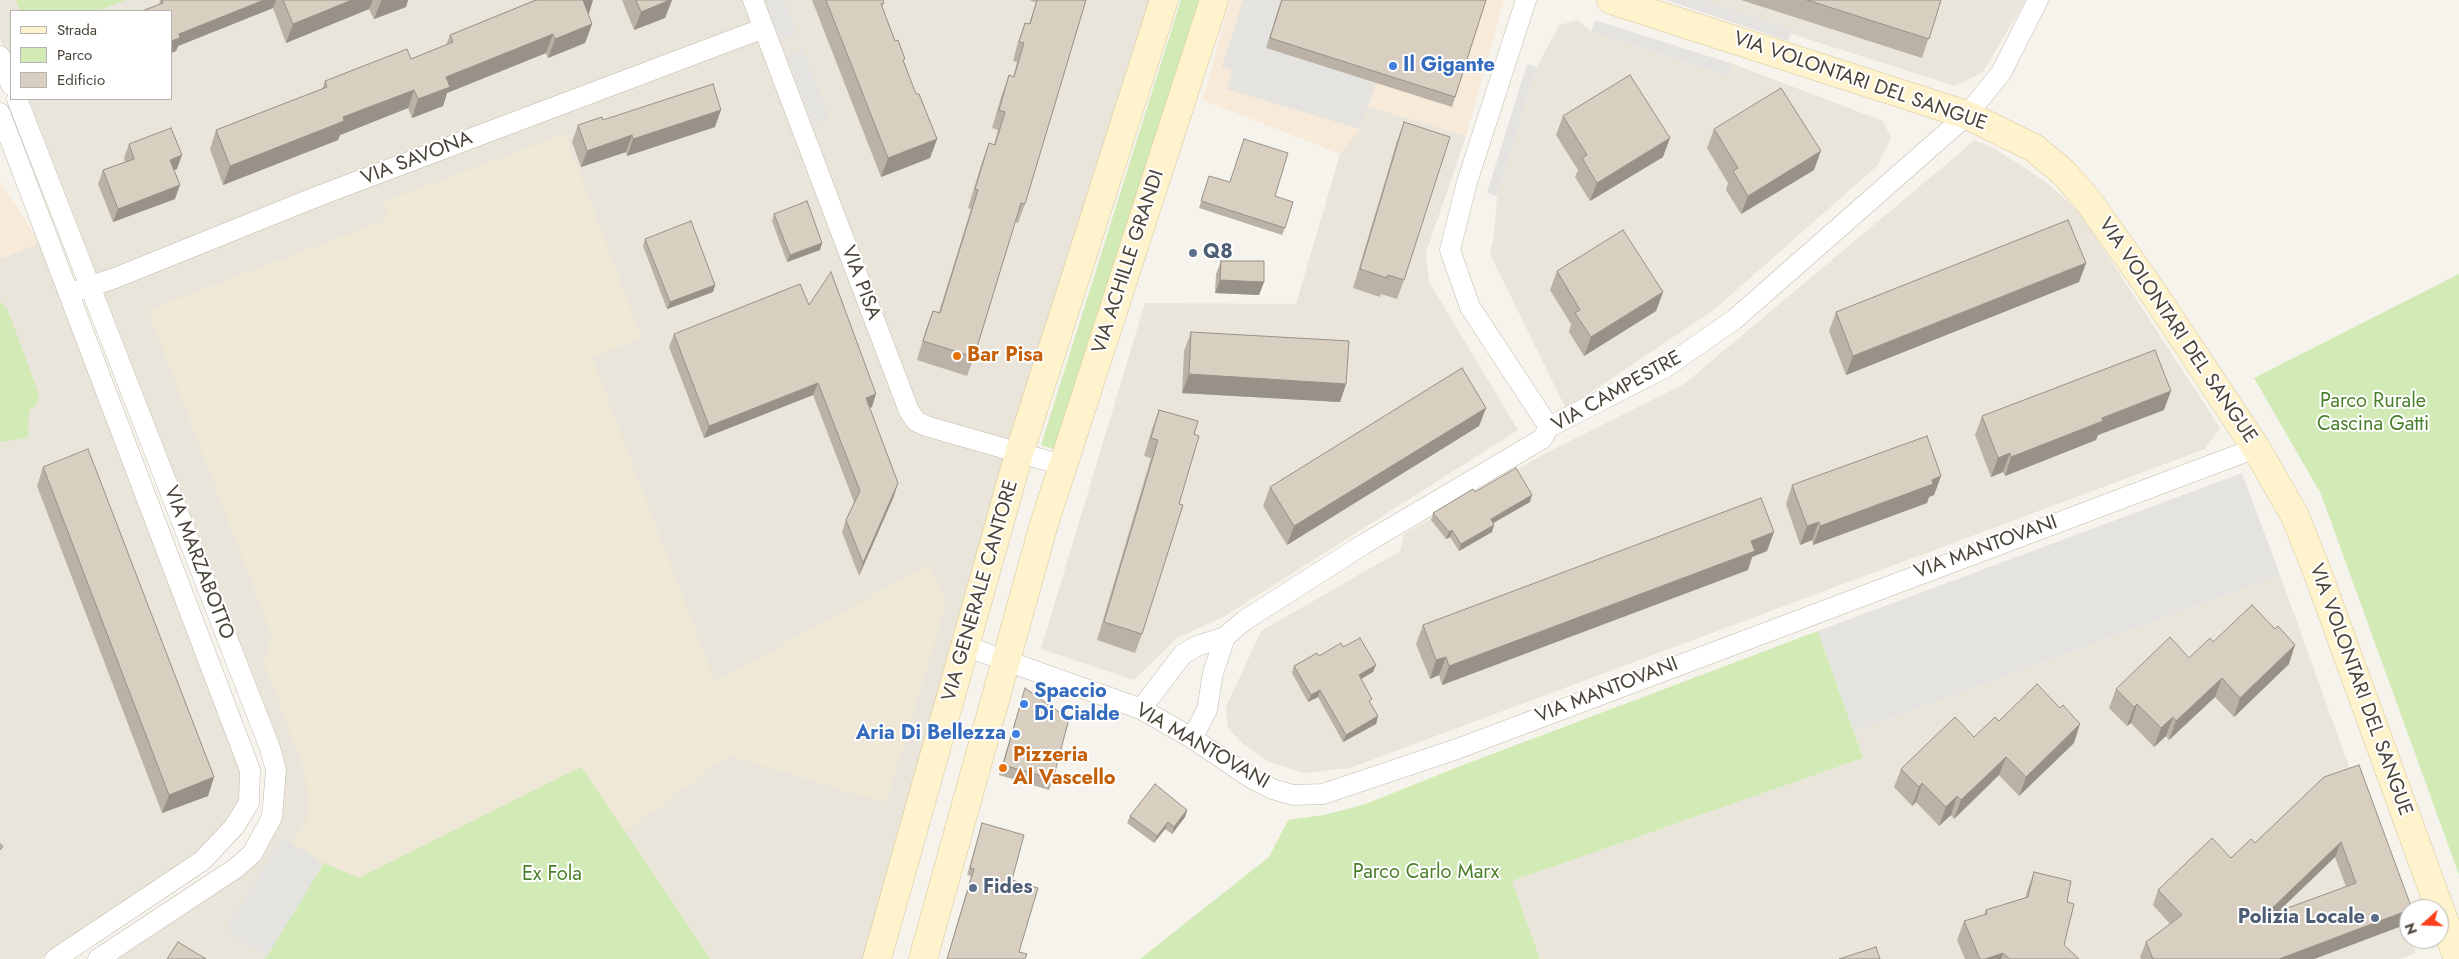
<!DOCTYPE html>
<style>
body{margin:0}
#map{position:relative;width:2459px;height:959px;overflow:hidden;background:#f6f3ec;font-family:Jost,sans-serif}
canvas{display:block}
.legend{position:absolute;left:10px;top:10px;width:162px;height:90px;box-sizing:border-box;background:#fff;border:1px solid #b7b4b0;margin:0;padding:6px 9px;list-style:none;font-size:15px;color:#4b4439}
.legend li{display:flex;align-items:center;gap:10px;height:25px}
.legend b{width:25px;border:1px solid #b7b4b0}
.north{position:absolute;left:2399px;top:899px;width:50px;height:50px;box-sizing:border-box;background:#fff;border:1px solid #b7b4b0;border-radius:50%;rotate:250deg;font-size:14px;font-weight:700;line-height:20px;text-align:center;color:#4b4439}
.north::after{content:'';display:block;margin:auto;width:18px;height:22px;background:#fc3f1d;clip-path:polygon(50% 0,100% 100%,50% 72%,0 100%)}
</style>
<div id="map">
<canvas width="2459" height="959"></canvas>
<ul class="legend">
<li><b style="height:6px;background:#fff3cd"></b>Strada</li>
<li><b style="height:14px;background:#d2eab5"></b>Parco</li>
<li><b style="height:14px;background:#d8cfc1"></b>Edificio</li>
</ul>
<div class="north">N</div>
</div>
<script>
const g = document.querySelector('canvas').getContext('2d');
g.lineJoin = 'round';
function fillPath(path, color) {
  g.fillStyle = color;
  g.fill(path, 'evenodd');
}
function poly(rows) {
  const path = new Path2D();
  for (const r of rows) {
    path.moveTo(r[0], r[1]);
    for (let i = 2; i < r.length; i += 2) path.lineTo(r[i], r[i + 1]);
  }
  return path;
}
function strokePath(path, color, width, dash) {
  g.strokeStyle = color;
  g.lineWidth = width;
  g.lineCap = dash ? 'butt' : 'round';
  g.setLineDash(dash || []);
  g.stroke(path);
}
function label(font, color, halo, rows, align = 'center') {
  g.font = font + ' Jost,sans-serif';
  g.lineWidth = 4;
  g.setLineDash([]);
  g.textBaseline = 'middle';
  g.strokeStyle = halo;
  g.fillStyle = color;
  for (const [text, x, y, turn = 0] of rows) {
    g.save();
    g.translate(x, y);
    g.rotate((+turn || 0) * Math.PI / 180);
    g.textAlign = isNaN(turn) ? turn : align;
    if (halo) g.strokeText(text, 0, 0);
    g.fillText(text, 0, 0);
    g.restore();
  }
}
const residential = poly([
 [0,0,748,0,902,417,1010,459,868,959,109,959,256,858,281,799,23,99,171,99,171,11,11,11,11,68,0,39],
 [758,0,1157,0,1015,447,919,418],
 [1685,0,2026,0,1983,72,1955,86],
 [1578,20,1591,32,1728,76,1733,64,1883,121,1891,138,1877,166,1715,309,1566,409,1490,254,1494,236,1497,196,1537,67,1559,25],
 [1368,106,1466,136,1426,253,1429,282,1518,430,1225,616,1177,638,1134,680,1041,649,1145,303,1296,304,1340,154,1360,129],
 [1975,140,1997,150,2046,182,2080,213,2220,428,2205,449,1350,768,1304,773,1269,762,1244,745,1228,728,1226,707,1261,631,1400,551,1404,534,1544,454,1684,384],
 [40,243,240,769,242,803,195,857,40,959,0,959,0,259],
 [2280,575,2416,953,2400,959,1540,959,1512,881,1863,758,1854,732]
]);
const commercial = poly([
 [1230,0,1504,0,1466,136,1368,106,1360,129,1340,154,1203,100],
 [0,180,40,243,0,259]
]);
const education = poly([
 [565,134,641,337,592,358,715,682,930,564,946,604,886,803,728,755,625,832,581,767,359,878,324,863,293,844,309,815,305,772,264,662,272,635,148,310,389,219,383,202]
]);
const green = poly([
 [16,0,126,0,97,11,20,11],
 [1181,0,1201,0,1057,450,1041,445],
 [2459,274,2459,875,2321,494,2254,378],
 [0,301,8,311,39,394,36,406,29,410,28,438,0,442],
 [1818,631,1863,758,1512,881,1540,959,1140,959,1269,857,1288,820,1324,815,1363,805,1463,765],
 [581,767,711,959,265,959,324,863,359,878]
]);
const parking = poly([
 [765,0,784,0,797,34,780,40],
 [1243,0,1281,0,1267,48,1376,83,1360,129,1227,89,1232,70,1222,67],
 [1666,0,1702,0,1792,30,1788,41],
 [1595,20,1733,64,1728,76,1591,32],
 [803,49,829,118,813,125,787,56],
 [1527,64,1537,67,1497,196,1487,193],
 [2242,473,2280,575,1854,732,1818,631],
 [283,838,324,863,267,956,225,930]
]);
const street = poly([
 [753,0,909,411,916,421,926,426,1062,465],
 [1526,0,1467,182,1450,250,1470,307,1549,427],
 [0,56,11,85],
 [17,99,270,748,276,770,272,817,252,854,236,868,98,959],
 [0,113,250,770,249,803,234,827,202,861,55,959],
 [77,291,115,278,321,195,764,28],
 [965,646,1141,709,1192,738,1251,778,1272,789,1293,795,1323,794,1457,749,2256,448],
 [1141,709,1183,654,1197,646,1225,637,1245,620,1364,544,1542,439,1549,427,1666,367,1735,319,1967,115,2001,73,2038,0],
 [1192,738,1207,710,1213,673,1225,637]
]);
const secondary = poly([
 [1611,0,1967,115,2034,148,2064,173,2089,202,2154,294,2256,448,2295,516,2318,574,2458,959],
 [877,959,1019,454,1164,0],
 [923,959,1044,524,1214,0]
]);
const wall = poly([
 [160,0,408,0,406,7,374,19,369,9,286,43,273,8,178,46,176,51,171,53,171,11,159,5],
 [533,0,593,0,589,13,588,13,592,24,585,43,548,58,546,53,447,93,443,106,412,118,408,108,340,135,338,140,223,185,210,149,216,130,322,89,325,81,411,59,446,45,450,35,533,1],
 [622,0,672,0,665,18,634,30],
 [812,0,883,0,884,3,882,7,916,94,937,139,930,158,881,177],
 [1031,0,1086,0,1025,204,1018,223,1015,222,974,357,967,376,917,360,926,329,933,311,939,312,971,209,968,208,982,162,989,143,994,145,998,130,992,128,1002,94,1009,75,1013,77,1017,62,1013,61,1018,42,1025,23,1029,24,1036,2,1030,1],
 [1281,0,1486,0,1452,107,1266,48],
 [1741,0,1941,0,1922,58],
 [1563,116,1663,157,1590,201,1575,177,1578,170,1556,135],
 [603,120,715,127,627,156,626,152,581,167,572,142,578,125],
 [1404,122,1404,280,1397,299,1381,294,1380,297,1353,288,1397,141],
 [1714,129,1814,170,1741,214,1726,190,1728,183,1707,148],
 [1244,139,1275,196,1285,228,1282,235,1199,208,1207,183,1230,182],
 [129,144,177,169,174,170,175,199,113,222,98,184,103,170,125,162,124,158],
 [774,214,822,243,820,250,787,262,772,221],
 [645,239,715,285,713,292,667,309,643,246],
 [1221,261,1264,282,1259,295,1215,293,1216,274],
 [2086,263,2079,282,1846,375,1829,331,1836,312],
 [1557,271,1663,292,1656,311,1584,356,1569,332,1571,324,1550,290],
 [809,305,872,407,870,408,894,496,859,576,842,532,846,520,854,502,813,395,704,438,669,347,674,334],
 [1191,332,1346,384,1340,402,1182,393,1184,351],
 [1486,408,1479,426,1287,545,1263,506,1270,487],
 [1159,410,1194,434,1179,504,1142,634,1135,653,1097,640,1151,458,1144,456,1152,429],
 [2164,410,2098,435,2096,440,2005,476,2003,472,1991,477,1975,435,1982,416],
 [43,467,214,777,208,796,162,813,37,486],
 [1941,476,1934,495,1929,497,1927,503,1813,545,1812,540,1800,545,1786,504,1792,485],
 [1475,492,1530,502,1493,523,1492,532,1459,551,1450,537,1446,539,1431,520,1433,513],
 [1767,551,1752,557,1748,570,1442,685,1439,675,1430,679,1416,644,1423,625],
 [2213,642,2289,664,2234,717,2215,697,2169,740,2166,736,2154,747,2131,723,2127,726,2109,708,2116,689,2189,658],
 [1343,647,1373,672,1361,679,1370,703,1378,716,1376,724,1343,742,1318,697,1308,702,1292,673,1294,666],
 [1025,688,1053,779,1049,790,999,775],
 [1999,721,2074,743,2019,796,1999,775,1954,819,1951,815,1939,826,1916,802,1912,806,1894,787,1901,769,1974,737],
 [2324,777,2409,909,2409,917,2407,924,2314,959,2141,959,2140,957,2146,942,2170,924,2153,905,2158,890,2231,858,2255,843],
 [2335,857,2346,887,2279,911],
 [1187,810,1185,817,1172,834,1165,829,1154,843,1127,823,1130,816],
 [982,823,1012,880,1019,952,1025,959,947,959,971,876,967,875],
 [2034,872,2067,902,2064,945,2079,959,1965,959,1957,940,1964,921,1984,915,1986,910,2025,898,2027,891]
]);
const shadedWall = poly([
 [264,0,276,0,273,8,178,46,176,51,171,53,171,41,179,34],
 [352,0,373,0,369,9,286,43,293,24],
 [382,0,408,0,406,7,374,19,381,1],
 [582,0,593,0,589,13,575,18],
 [670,0,672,0,665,18,634,30,641,12],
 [592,24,585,43,548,58,555,39],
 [553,34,546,53,447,93,443,106,412,118,418,99,446,77],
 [414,90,408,108,340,135,338,140,223,185,230,166,343,117],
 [721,110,715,127,627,156,633,139],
 [632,135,626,152,581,167,587,151],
 [1670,138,1663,157,1590,201,1597,183],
 [937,139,930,158,881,177,888,158],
 [1821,151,1814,170,1741,214,1748,196],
 [182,155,177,169,165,173,170,160],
 [180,185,175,199,113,222,118,209],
 [822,243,820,250,787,262,790,255],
 [2086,263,2079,282,1846,375,1853,356],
 [1220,280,1264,282,1259,295,1215,293],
 [715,285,713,292,667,309,670,302],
 [1663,292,1656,311,1584,356,1591,337],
 [1189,374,1346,384,1340,402,1182,393],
 [818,383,813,395,704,438,709,426],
 [2171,391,2164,410,2098,435,2096,440,2005,476,2011,457,2102,418],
 [876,394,872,407,862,411,866,398],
 [1486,408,1479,426,1287,545,1294,526],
 [2010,453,2003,472,1991,477,1998,458],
 [1941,476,1934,495,1929,497,1927,503,1813,545,1820,526],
 [898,483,894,496,859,576,863,563],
 [1532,495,1530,502,1488,526,1491,519],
 [1819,522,1812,540,1800,545,1807,526],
 [1494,525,1492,532,1459,551,1461,544],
 [1452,530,1450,537,1446,539,1449,532],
 [1774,532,1767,551,1752,557,1748,570,1442,685,1449,666,1751,541],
 [2295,645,2289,664,2234,717,2240,698],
 [1446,657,1439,675,1430,679,1436,660],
 [1376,665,1373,672,1356,682,1359,675],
 [2222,678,2215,697,2169,740,2176,721],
 [1320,690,1318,697,1308,702,1311,695],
 [2137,704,2131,723,2127,726,2134,707],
 [1378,716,1376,724,1343,742,1346,735],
 [2173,717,2166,736,2154,747,2161,728],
 [2080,724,2074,743,2019,796,2026,777],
 [2006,757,1999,775,1954,819,1961,800],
 [214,777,208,796,162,813,169,795],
 [1922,783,1916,802,1912,806,1919,787],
 [1957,796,1951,815,1939,826,1946,807],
 [1187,810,1185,817,1172,834,1174,827],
 [1168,822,1165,829,1154,843,1157,836],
 [2341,842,2335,857,2257,932,2263,917],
 [2409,910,2409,917,2407,924,2314,959,2279,959],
 [2003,953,2001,959,1985,959]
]);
const building = poly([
 [162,0,264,0,179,34,180,38,171,41,171,11,142,11,163,3,162,0],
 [283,0,352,0,293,24,283,0],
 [536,0,583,0,592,24,555,39,553,34,446,77,450,87,418,99,414,90,343,117,344,121,230,166,216,130,327,87,325,81,407,49,411,59,453,42,450,35,536,0],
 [636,0,670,0,641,12,636,0],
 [826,0,883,0,884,3,881,4,895,41,898,40,905,59,903,60,916,94,919,94,937,139,888,158,826,0],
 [1037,0,1086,0,1025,204,1021,203,974,357,923,341,933,311,940,313,978,190,975,189,989,143,995,145,1005,112,999,110,1009,75,1014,77,1024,43,1019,42,1025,23,1030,24,1037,0],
 [1282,0,1486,0,1455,97,1270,38,1282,0],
 [1807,0,1941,0,1929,39,1807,0],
 [1630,75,1670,138,1597,183,1582,158,1587,155,1563,116,1630,75],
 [713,84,721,110,633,139,632,135,587,151,578,125,602,117,603,120,713,84],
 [1781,88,1821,151,1748,196,1733,171,1738,168,1714,129,1781,88],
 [1404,122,1450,137,1404,280,1388,275,1387,278,1360,269,1404,122],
 [171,128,182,155,170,160,180,185,118,209,103,170,134,159,129,144,171,128],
 [1244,139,1288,153,1275,196,1293,202,1285,228,1201,201,1209,176,1230,182,1244,139],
 [807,201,822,243,790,255,774,214,807,201],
 [2068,220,2086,263,1853,356,1836,312,2068,220],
 [691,221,715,285,670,302,645,239,691,221],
 [1623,230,1663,292,1591,337,1575,313,1580,310,1557,271,1623,230],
 [1221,261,1264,261,1264,282,1220,280,1221,261],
 [831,272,876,394,866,398,898,483,863,563,846,520,860,491,818,383,709,426,674,334,800,284,809,305,831,272],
 [1191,332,1349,341,1346,384,1189,374,1191,332],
 [2155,350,2171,391,2102,418,2103,421,2011,457,2010,453,1998,458,1982,416,2155,350],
 [1462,368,1486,408,1294,526,1270,487,1462,368],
 [1159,410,1198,421,1194,434,1199,436,1179,504,1183,505,1142,634,1104,622,1158,440,1151,438,1159,410],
 [1927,436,1941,476,1932,480,1933,484,1820,526,1819,522,1807,526,1792,485,1927,436],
 [88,449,214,777,169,795,43,467,88,449],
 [1516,468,1532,495,1491,519,1494,525,1461,544,1452,530,1449,532,1433,513,1473,489,1475,492,1516,468],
 [1761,498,1774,532,1751,541,1755,551,1449,666,1446,657,1436,660,1423,625,1761,498],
 [2252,605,2275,629,2278,626,2295,645,2240,698,2222,678,2176,721,2173,717,2161,728,2137,704,2134,707,2116,689,2170,637,2189,658,2210,638,2213,642,2252,605],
 [1360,638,1376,665,1359,675,1372,699,1369,701,1378,716,1346,735,1320,690,1311,695,1294,666,1317,653,1319,656,1341,643,1343,647,1360,638],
 [2037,684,2060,708,2063,705,2080,724,2026,777,2006,757,1961,800,1957,796,1946,807,1922,783,1919,787,1901,769,1955,717,1974,737,1995,717,1999,721,2037,684],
 [1025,688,1069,719,1053,779,1003,765,1025,688],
 [2359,765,2412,909,2409,909,2409,910,2279,959,2153,959,2146,942,2182,915,2158,890,2212,838,2231,858,2251,839,2255,843,2324,777,2359,765],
 [2341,842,2356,883,2263,917,2341,842],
 [1155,784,1187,810,1174,827,1168,822,1157,836,1130,816,1155,784],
 [982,823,1024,835,1012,880,1038,888,1019,952,1027,954,1025,959,947,959,974,869,970,868,982,823],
 [0,844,3,846,0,850,0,844],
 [2034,872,2071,881,2067,902,2074,904,2064,945,2079,959,2010,959,2003,953,1985,959,1980,959,1964,921,1987,914,1986,910,2028,897,2034,872],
 [178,942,206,959,167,959,178,942],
 [1876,947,1880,959,1839,959,1876,947]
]);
const markers = [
 [1393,66,5,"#3f7fe0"],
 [1193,253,5,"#5c6f8a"],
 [957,356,5,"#e8710a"],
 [1024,704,5,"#3f7fe0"],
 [1016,734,5,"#3f7fe0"],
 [1003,768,5,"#e8710a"],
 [973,888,5,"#5c6f8a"],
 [2375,918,5,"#5c6f8a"]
];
const shopNames = [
 ["Il Gigante",1403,66],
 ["Spaccio",1034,692],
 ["Di Cialde",1034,715],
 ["Aria Di Bellezza",1006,734,"right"]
];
const streetNames = [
 ["VIA VOLONTARI DEL SANGUE",1860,82,19],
 ["VIA SAVONA",417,159,-21],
 ["VIA ACHILLE GRANDI",1129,262,-72],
 ["VIA PISA",860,283,69],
 ["VIA VOLONTARI DEL SANGUE",2177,331,56],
 ["VIA CAMPESTRE",1617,392,-29],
 ["VIA MANTOVANI",1986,548,-20],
 ["VIA MARZABOTTO",198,563,69],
 ["VIA GENERALE CANTORE",981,591,-74],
 ["VIA VOLONTARI DEL SANGUE",2360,690,70],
 ["VIA MANTOVANI",1607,691,-21],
 ["VIA MANTOVANI",1202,747,30]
];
const serviceNames = [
 ["Q8",1203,253],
 ["Fides",983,888],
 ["Polizia Locale",2365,918,"right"]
];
const foodNames = [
 ["Bar Pisa",967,356],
 ["Pizzeria",1013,756],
 ["Al Vascello",1013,779]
];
const parkNames = [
 ["Parco Rurale",2373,402],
 ["Cascina Gatti",2373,425],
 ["Parco Carlo Marx",1426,873],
 ["Ex Fola",552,875]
];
fillPath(residential, '#eae5da');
fillPath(commercial, '#f7ead8');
fillPath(education, '#efe8d6');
fillPath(green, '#d2eab5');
fillPath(parking, '#e5e3e0');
strokePath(street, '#c2bbae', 21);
strokePath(secondary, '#d6c79b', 29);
strokePath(street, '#fff', 20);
strokePath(secondary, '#fff3cd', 28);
fillPath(wall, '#bab2a6');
fillPath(shadedWall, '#979187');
fillPath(building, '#d8cfc1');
strokePath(building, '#979187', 1);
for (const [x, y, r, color] of markers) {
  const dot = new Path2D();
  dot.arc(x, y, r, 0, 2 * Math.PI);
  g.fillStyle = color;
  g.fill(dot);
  strokePath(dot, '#fff', 2);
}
label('bold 20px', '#366cbe', '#fff', shopNames, 'left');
label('20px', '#4b4439', '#fff', streetNames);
label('bold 20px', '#4e5e75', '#fff', serviceNames, 'left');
label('bold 20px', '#c56008', '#fff', foodNames, 'left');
label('20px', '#4a7f2a', '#fff', parkNames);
</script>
